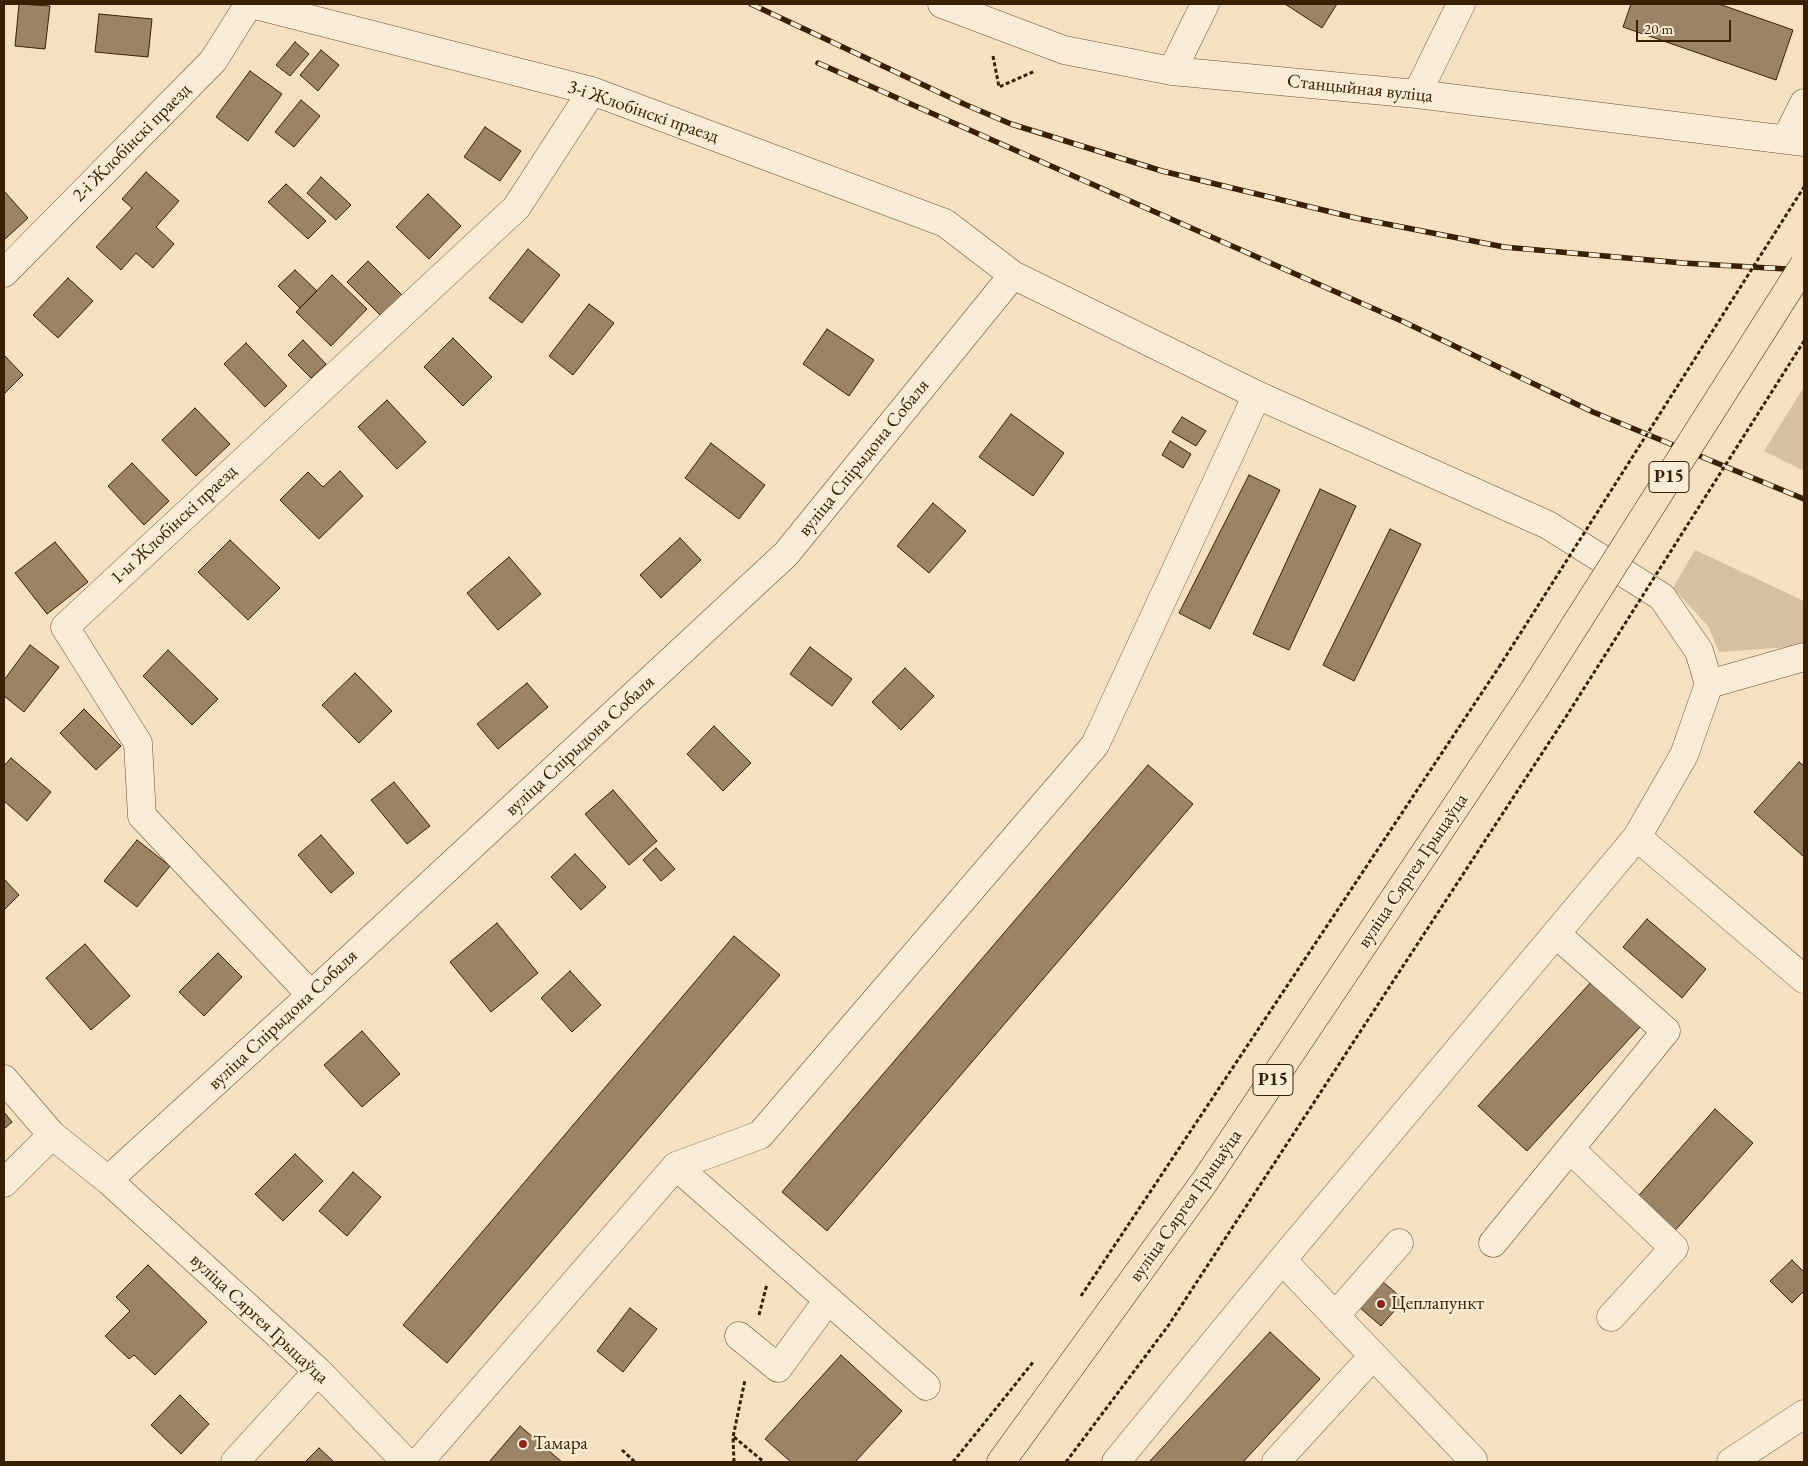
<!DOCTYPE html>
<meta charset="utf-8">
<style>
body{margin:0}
#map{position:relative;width:1808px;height:1466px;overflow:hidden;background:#f5e1c1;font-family:"EB Garamond",serif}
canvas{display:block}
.frame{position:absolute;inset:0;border:5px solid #392002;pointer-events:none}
.scale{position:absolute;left:1636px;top:20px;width:95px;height:22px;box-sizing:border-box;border:2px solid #392002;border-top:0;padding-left:6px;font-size:15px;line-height:18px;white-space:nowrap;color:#392002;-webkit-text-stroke:4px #f8ecd7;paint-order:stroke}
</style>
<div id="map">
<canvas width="1808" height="1466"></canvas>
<div class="frame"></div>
<div class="scale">20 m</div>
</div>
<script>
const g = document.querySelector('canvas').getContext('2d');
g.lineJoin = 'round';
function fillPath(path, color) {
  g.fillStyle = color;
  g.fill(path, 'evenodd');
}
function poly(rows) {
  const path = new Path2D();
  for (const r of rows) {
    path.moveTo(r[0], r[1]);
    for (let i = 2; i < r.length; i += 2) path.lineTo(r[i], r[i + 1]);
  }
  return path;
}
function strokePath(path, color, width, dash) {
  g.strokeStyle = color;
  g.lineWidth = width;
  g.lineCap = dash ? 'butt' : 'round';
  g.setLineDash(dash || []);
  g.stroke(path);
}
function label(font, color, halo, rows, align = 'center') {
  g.font = font + ' "EB Garamond",serif';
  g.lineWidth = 4.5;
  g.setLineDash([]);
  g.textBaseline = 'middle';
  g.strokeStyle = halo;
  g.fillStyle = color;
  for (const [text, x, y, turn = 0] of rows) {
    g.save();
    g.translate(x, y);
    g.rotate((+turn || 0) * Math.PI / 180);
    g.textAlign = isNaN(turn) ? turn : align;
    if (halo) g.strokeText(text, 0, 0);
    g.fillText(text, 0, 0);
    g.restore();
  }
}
const green = poly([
 [1804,387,1804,471,1764,451],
 [1695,550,1804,601,1804,646,1719,652,1708,626,1673,588]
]);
const building = poly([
 [19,4,50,6,45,49,15,46,19,4],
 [1285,4,1337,4,1322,28,1285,4],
 [1631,4,1719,4,1793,30,1776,80,1623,27,1631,4],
 [99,14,152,19,148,57,95,52,99,14],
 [295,42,309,54,290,76,276,65,295,42],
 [321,50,339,65,318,91,300,75,321,50],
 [250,71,282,94,248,141,216,117,250,71],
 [301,100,320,116,294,147,275,132,301,100],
 [485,127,521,151,500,181,464,157,485,127],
 [146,172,179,201,156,227,174,244,153,268,136,253,121,270,96,247,132,208,122,199,146,172],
 [321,177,351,205,336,220,307,193,321,177],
 [286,184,326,221,308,239,268,202,286,184],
 [4,191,28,218,4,240,4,191],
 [428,194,461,226,429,259,396,227,428,194],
 [528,249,560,275,522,323,489,298,528,249],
 [368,261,403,296,382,317,347,282,368,261],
 [295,270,317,291,300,308,278,286,295,270],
 [332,275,367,309,331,346,296,312,332,275],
 [68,278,93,301,58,338,33,315,68,278],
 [589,304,614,323,573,375,549,356,589,304],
 [827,329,874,360,849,396,803,364,827,329],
 [453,338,492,377,463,406,424,367,453,338],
 [303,340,326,364,311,378,288,355,303,340],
 [246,343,287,386,265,407,224,364,246,343],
 [4,355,23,375,4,394,4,355],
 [387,400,426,442,397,469,358,427,387,400],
 [195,408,230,444,196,476,162,440,195,408],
 [1011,414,1064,453,1033,496,979,457,1011,414],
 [1182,417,1206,431,1196,446,1172,432,1182,417],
 [1170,441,1191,454,1183,468,1162,455,1170,441],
 [711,443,765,485,739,519,685,478,711,443],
 [132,463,169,501,144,525,108,486,132,463],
 [340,471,363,496,319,539,280,500,308,472,323,487,340,471],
 [1249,475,1280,490,1210,629,1179,613,1249,475],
 [1320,489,1356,506,1289,650,1253,634,1320,489],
 [933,503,966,531,929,573,897,546,933,503],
 [1390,529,1421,544,1354,681,1323,665,1390,529],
 [680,538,701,560,661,598,640,575,680,538],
 [230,540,280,588,248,620,198,572,230,540],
 [55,542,88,582,47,614,15,573,55,542],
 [509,557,541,594,498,630,467,593,509,557],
 [30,645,59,667,24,712,4,696,4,680,30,645],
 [810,647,852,679,832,706,790,674,810,647],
 [168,650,218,699,192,725,143,676,168,650],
 [905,668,934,696,901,730,872,702,905,668],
 [355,673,392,711,359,743,322,705,355,673],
 [527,683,548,707,498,749,477,724,527,683],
 [84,709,121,746,96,770,60,733,84,709],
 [714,726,751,763,723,791,687,754,714,726],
 [11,758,51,792,27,821,4,801,4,766,11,758],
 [1799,762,1804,766,1804,857,1754,812,1799,762],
 [1148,765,1193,804,827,1231,782,1192,1148,765],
 [394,782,430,826,407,844,371,800,394,782],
 [613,790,657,841,629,865,585,814,613,790],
 [321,835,354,873,331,893,298,855,321,835],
 [137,840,170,866,137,907,104,881,137,840],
 [656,848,675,869,661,881,643,860,656,848],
 [575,854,606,887,581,910,551,877,575,854],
 [4,879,19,895,4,910,4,879],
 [1647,919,1706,969,1682,998,1623,947,1647,919],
 [497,923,538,973,491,1012,450,962,497,923],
 [734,936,780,975,447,1363,403,1325,734,936],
 [85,944,130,996,91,1030,46,978,85,944],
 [218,953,242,977,204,1016,179,992,218,953],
 [570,971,601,1005,572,1032,541,998,570,971],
 [1592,981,1641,1026,1527,1151,1478,1106,1592,981],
 [362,1031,400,1074,362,1107,324,1065,362,1031],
 [1715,1109,1753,1143,1671,1235,1634,1201,1715,1109],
 [4,1112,12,1122,4,1129,4,1112],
 [295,1154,323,1181,283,1221,255,1194,295,1154],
 [353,1172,381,1197,347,1236,319,1211,353,1172],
 [1792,1260,1804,1272,1804,1291,1792,1303,1770,1281,1792,1260],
 [148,1265,207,1322,155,1375,134,1355,129,1359,105,1336,130,1311,116,1297,148,1265],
 [1382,1281,1404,1300,1381,1326,1359,1307,1382,1281],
 [630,1308,657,1329,623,1372,597,1351,630,1308],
 [1270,1332,1320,1379,1243,1462,1152,1462,1150,1461,1270,1332],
 [841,1355,902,1411,855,1462,791,1462,765,1439,841,1355],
 [180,1395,209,1424,181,1454,151,1425,180,1395],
 [520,1426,562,1462,489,1462,520,1426],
 [319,1448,334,1462,305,1462,319,1448]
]);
const path = poly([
 [993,56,999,87,1035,71],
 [1081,1296,1499,667],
 [759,1315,767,1284],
 [734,1437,764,1462],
 [622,1450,635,1462],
 [734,1462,733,1437,745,1380],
 [953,1462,1034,1361],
 [1066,1462,1168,1326,1569,712]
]);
const minor = poly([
 [251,4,592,91,945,223,1013,275,1257,395,1548,525,1662,597,1699,651,1709,684,1684,755,1637,837,1282,1260,1116,1462],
 [942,4,1064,50,1172,71,1417,94,1804,142],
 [1172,71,1205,4],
 [1417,94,1461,4],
 [1786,139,1804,103],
 [4,273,213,61,249,4],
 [1709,684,1804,657],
 [1637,837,1804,979],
 [311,995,142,816,138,743,65,627,516,208,592,91],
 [4,1079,52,1135,108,1180,318,1371,406,1462],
 [1570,1149,1674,1248,1611,1317],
 [676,1166,926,1386],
 [108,1180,311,995,786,554,1013,275],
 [4,1183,52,1135],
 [1493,1243,1666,1031,1556,934],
 [1282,1260,1473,1460,1471,1462],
 [1335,1316,1399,1243],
 [739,1336,778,1368,828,1300],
 [235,1462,318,1371],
 [419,1462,676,1166,760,1135,1095,745,1257,395],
 [1276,1462,1373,1356],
 [1731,1462,1804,1414]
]);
const major = poly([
 [1001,1462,1205,1181,1534,690]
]);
const rail = poly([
 [751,4,964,104,1011,124,1162,171,1356,218,1504,247,1683,263,1804,270],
 [818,63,1404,322,1593,412,1804,499]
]);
const pathBridge = poly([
 [1499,667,1804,187],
 [1569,712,1804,341]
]);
const majorBridge = poly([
 [1534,690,1804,265]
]);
const markers = [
 [1381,1304,5,"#8f2418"],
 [523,1444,5,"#8f2418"]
];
const shields = [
 [1669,477,40],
 [1273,1080,40]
];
const shieldNames = [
 ["Р15",1669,477],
 ["Р15",1273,1080]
];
const streetNames = [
 ["Станцыйная вуліца",1360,89,6],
 ["3-і Жлобінскі праезд",643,112,19],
 ["2-і Жлобінскі праезд",132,143,-45],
 ["вуліца Спірыдона Собаля",864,458,-51],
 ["1-ы Жлобінскі праезд",174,525,-43],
 ["вуліца Спірыдона Собаля",580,746,-43],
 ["вуліца Сяргея Грыцаўца",1413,871,-56],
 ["вуліца Спірыдона Собаля",283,1020,-43],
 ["вуліца Сяргея Грыцаўца",1186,1206,-55],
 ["вуліца Сяргея Грыцаўца",259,1319,43]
];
const poiNames = [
 ["Цеплапункт",1391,1304],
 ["Тамара",533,1444]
];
fillPath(green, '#d5c0a1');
fillPath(building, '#9b8465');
strokePath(building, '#392002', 1);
strokePath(minor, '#685032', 29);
strokePath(major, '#392002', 29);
strokePath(path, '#392002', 3, [4, 2.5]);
strokePath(minor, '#f8ecd7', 28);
strokePath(major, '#f5e1c1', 28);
strokePath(rail, '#392002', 5.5);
strokePath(rail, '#f8ecd7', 4, [11]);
strokePath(majorBridge, '#392002', 29, []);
strokePath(pathBridge, '#392002', 3, [4, 2.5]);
strokePath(majorBridge, '#f5e1c1', 28);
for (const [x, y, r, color] of markers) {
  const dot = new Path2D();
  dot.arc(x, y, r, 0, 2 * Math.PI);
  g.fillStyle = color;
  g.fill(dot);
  strokePath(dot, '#f8ecd7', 2);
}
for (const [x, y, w] of shields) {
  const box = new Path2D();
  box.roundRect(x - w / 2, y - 15.5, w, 31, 4);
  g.fillStyle = '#f8ecd7';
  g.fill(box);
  strokePath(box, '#392002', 1);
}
label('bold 18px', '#392002', null, shieldNames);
label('19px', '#392002', '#f8ecd7', streetNames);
label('19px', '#392002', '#f8ecd7', poiNames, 'left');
</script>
